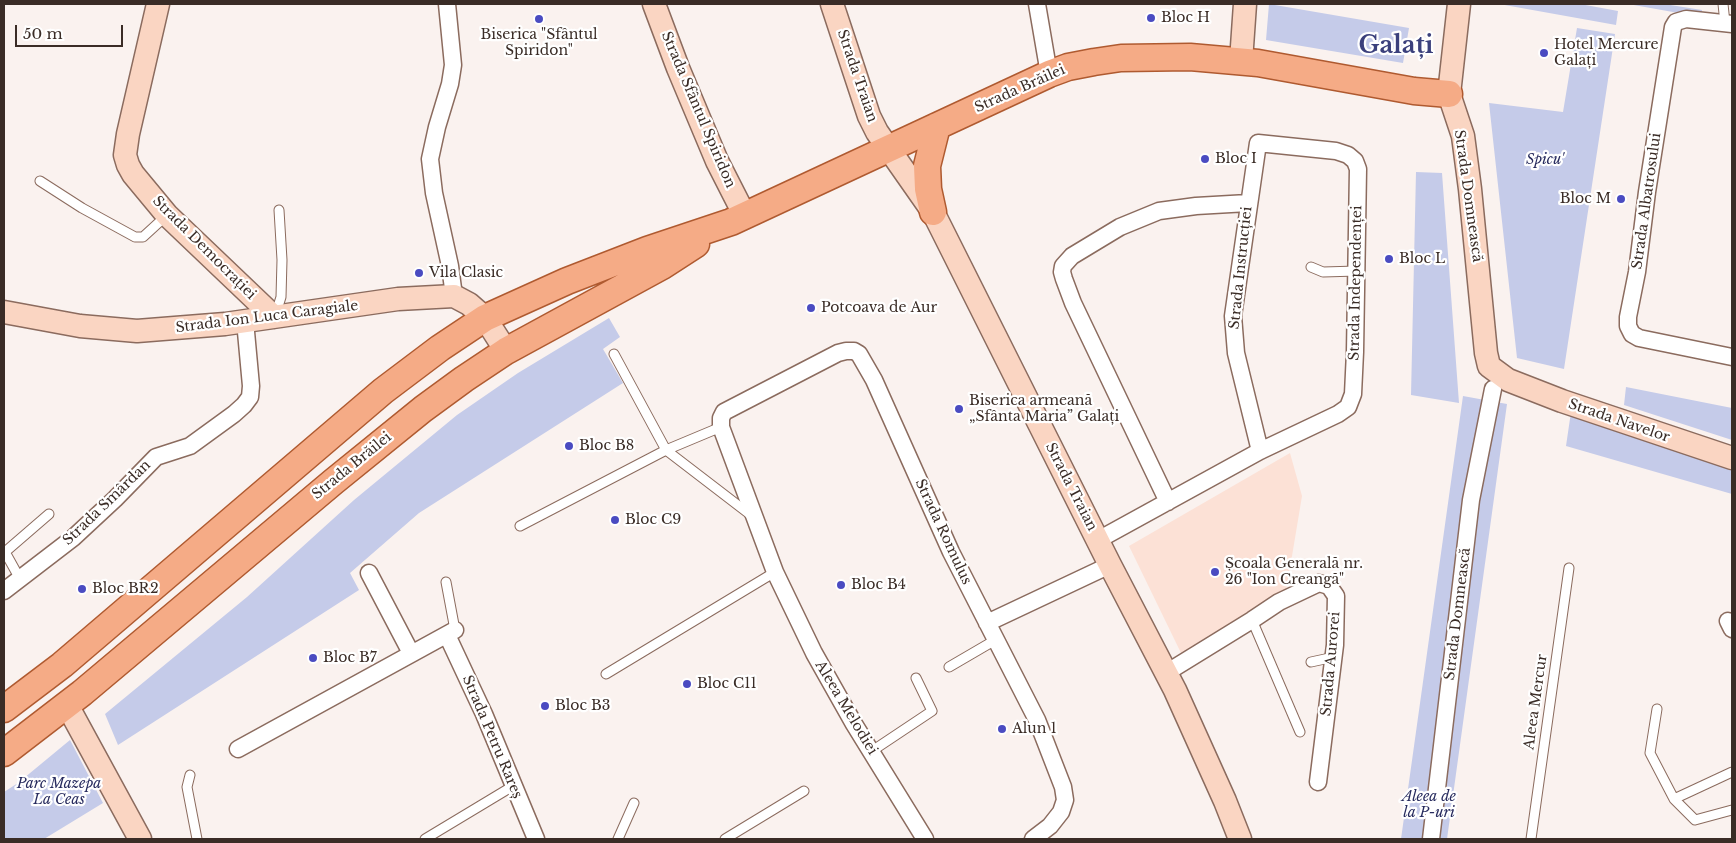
<!DOCTYPE html>
<meta charset="utf-8">
<style>
body{margin:0}
#map{position:relative;width:1736px;height:843px;overflow:hidden;background:#faf2ef;font-family:"Libre Baskerville",serif}
canvas{display:block}
.frame{position:absolute;inset:0;border:5px solid #3a2c26;pointer-events:none}
.scale{position:absolute;left:15px;top:25px;width:108px;height:22px;box-sizing:border-box;border:2px solid #3a2c26;border-top:0;padding-left:6px;font-size:15px;line-height:18px;white-space:nowrap;color:#3a2c26;-webkit-text-stroke:4px #fff;paint-order:stroke}
</style>
<div id="map">
<canvas width="1736" height="843"></canvas>
<div class="frame"></div>
<div class="scale">50 m</div>
</div>
<script>
const g = document.querySelector('canvas').getContext('2d');
g.lineJoin = 'round';
function fillPath(path, color) {
  g.fillStyle = color;
  g.fill(path, 'evenodd');
}
function poly(rows) {
  const path = new Path2D();
  for (const r of rows) {
    path.moveTo(r[0], r[1]);
    for (let i = 2; i < r.length; i += 2) path.lineTo(r[i], r[i + 1]);
  }
  return path;
}
function strokePath(path, color, width, dash) {
  g.strokeStyle = color;
  g.lineWidth = width;
  g.lineCap = dash ? 'butt' : 'round';
  g.setLineDash(dash || []);
  g.stroke(path);
}
function label(font, color, halo, rows, align = 'center') {
  g.font = font + ' "Libre Baskerville",serif';
  g.lineWidth = 4.5;
  g.setLineDash([]);
  g.textBaseline = 'middle';
  g.strokeStyle = halo;
  g.fillStyle = color;
  for (const [text, x, y, turn = 0] of rows) {
    g.save();
    g.translate(x, y);
    g.rotate((+turn || 0) * Math.PI / 180);
    g.textAlign = isNaN(turn) ? turn : align;
    if (halo) g.strokeText(text, 0, 0);
    g.fillText(text, 0, 0);
    g.restore();
  }
}
const built = poly([
 [1290,453,1302,496,1285,598,1181,653,1129,546]
]);
const green = poly([
 [1269,4,1409,28,1403,63,1266,40],
 [1499,4,1580,4,1618,11,1616,25],
 [1628,4,1664,4,1702,10,1701,17],
 [1577,28,1615,34,1564,369,1517,358,1489,103,1563,112],
 [1416,172,1442,173,1459,403,1411,395],
 [609,318,620,337,603,349,623,383,419,513,350,573,359,590,118,745,105,714,247,597,354,500,457,415,518,373],
 [1626,387,1732,408,1732,440,1624,405],
 [1463,396,1507,404,1447,839,1401,839],
 [1571,412,1732,468,1732,494,1566,446],
 [70,740,103,803,44,839,4,839,4,792,18,783]
]);
const lane = poly([
 [1723,4,1725,23],
 [40,181,82,208,135,237,143,237,167,215],
 [1311,267,1323,272,1357,271],
 [275,316,281,297,282,260,279,210],
 [614,354,666,450,752,516],
 [520,526,666,450,721,427],
 [20,579,5,552,49,514],
 [446,582,455,630],
 [1252,620,1300,732],
 [1311,662,1334,657],
 [949,667,997,639],
 [606,674,775,572],
 [1657,709,1650,753,1674,799,1695,820,1732,810],
 [872,751,932,711,916,678],
 [190,775,187,787,197,839],
 [1674,799,1732,772],
 [425,839,513,786],
 [618,839,634,803],
 [725,839,804,791],
 [1531,839,1569,568]
]);
const street = poly([
 [447,4,453,65,450,84,437,127,430,159,434,193,450,266,454,296],
 [1037,4,1049,74],
 [1732,24,1686,19,1676,22,1673,27,1647,192,1637,272,1628,317,1628,326,1632,334,1639,338,1732,357],
 [1168,502,1073,303,1064,279,1062,272,1063,266,1072,256,1120,227,1159,211,1196,206,1248,203],
 [1098,540,1260,451,1338,414,1348,407,1353,394,1355,352,1358,169,1355,161,1348,155,1336,151,1258,143,1233,316,1236,353,1260,451],
 [369,573,411,653],
 [4,591,73,538,115,499,156,457,190,446,234,414,244,405,250,397,251,386,245,321],
 [1728,621,1732,629],
 [987,623,1110,565],
 [447,635,484,714,536,839],
 [1166,673,1252,620,1279,602,1319,583,1329,586,1336,596,1335,645,1318,782],
 [238,749,455,630],
 [925,839,854,724,814,653,775,572,721,427,721,418,724,412,838,353,846,351,854,351,859,354,874,380,951,552,1037,720,1063,787,1065,800,1061,812,1050,826,1033,839],
 [1431,839,1471,500,1493,389]
]);
const secondary = poly([
 [158,4,128,134,125,155,128,165,133,174,167,215,274,317],
 [654,4,678,68,717,161,745,216],
 [832,4,869,116,877,132,933,212,1110,565,1175,690,1225,801,1240,839],
 [1459,4,1449,94,1463,136,1470,189,1486,353,1489,366,1508,380,1562,401,1732,458],
 [1241,61,1245,4],
 [4,312,80,326,137,331,225,324,398,299,454,296,469,304,485,318,506,351],
 [67,705,140,839]
]);
const primary = poly([
 [933,212,928,189,927,166,937,126],
 [4,709,62,665,383,391,440,348,485,318,567,281,647,250,731,222,1049,74,1068,67,1094,62,1121,58,1190,57,1258,63,1414,91,1449,94],
 [4,753,82,693,333,482,423,409,464,379,506,351,662,266,696,244]
]);
const markers = [
 [1151,18,5,"#4a4bc1"],
 [539,19,5,"#4a4bc1"],
 [1544,53,5,"#4a4bc1"],
 [1205,159,5,"#4a4bc1"],
 [1621,199,5,"#4a4bc1"],
 [1389,259,5,"#4a4bc1"],
 [419,273,5,"#4a4bc1"],
 [811,308,5,"#4a4bc1"],
 [959,409,5,"#4a4bc1"],
 [569,446,5,"#4a4bc1"],
 [615,520,5,"#4a4bc1"],
 [1215,572,5,"#4a4bc1"],
 [841,585,5,"#4a4bc1"],
 [82,589,5,"#4a4bc1"],
 [313,658,5,"#4a4bc1"],
 [687,684,5,"#4a4bc1"],
 [545,706,5,"#4a4bc1"],
 [1002,729,5,"#4a4bc1"]
];
const poiNames = [
 ["Bloc H",1161,18],
 ["Biserica \"Sfântul",539,35,"center"],
 ["Spiridon\"",539,51,"center"],
 ["Hotel Mercure",1554,45],
 ["Galați",1554,61],
 ["Bloc I",1215,159],
 ["Bloc M",1611,199,"right"],
 ["Bloc L",1399,259],
 ["Vila Clasic",429,273],
 ["Potcoava de Aur",821,308],
 ["Biserica armeană",969,401],
 ["„Sfânta Maria” Galați",969,417],
 ["Bloc B8",579,446],
 ["Bloc C9",625,520],
 ["Școala Generală nr.",1225,564],
 ["26 \"Ion Creangă\"",1225,580],
 ["Bloc B4",851,585],
 ["Bloc BR2",92,589],
 ["Bloc B7",323,658],
 ["Bloc C11",697,684],
 ["Bloc B3",555,706],
 ["Alun 1",1012,729]
];
const streetNames = [
 ["Strada Traian",857,76,71],
 ["Strada Brăilei",1020,89,-24],
 ["Strada Sfântul Spiridon",698,110,67],
 ["Strada Domnească",1468,196,82],
 ["Strada Albatrosului",1647,201,-82],
 ["Strada Democrației",204,248,45],
 ["Strada Instrucției",1241,268,-84],
 ["Strada Independenței",1356,283,-89],
 ["Strada Ion Luca Caragiale",267,317,-7],
 ["Strada Navelor",1619,421,19],
 ["Strada Brăilei",352,466,-39],
 ["Strada Traian",1071,487,63],
 ["Strada Smârdan",107,503,-44],
 ["Strada Romulus",943,532,65],
 ["Strada Domnească",1458,614,-83],
 ["Strada Aurorei",1331,664,-85],
 ["Aleea Mercur",1536,702,-82],
 ["Aleea Melodiei",846,708,59],
 ["Strada Petru Rareș",492,737,67]
];
const parkNames = [
 ["Spicu'",1545,160],
 ["Parc Mazepa",59,784],
 ["La Ceas",59,800],
 ["Aleea de",1429,797],
 ["la P-uri",1429,813]
];
const townNames = [
 ["Galați",1396,46]
];
fillPath(built, '#fce1d6');
fillPath(green, '#c5cbe9');
strokePath(lane, '#8b6b5e', 11);
strokePath(street, '#8b6b5e', 19);
strokePath(secondary, '#8b6b5e', 25);
strokePath(primary, '#af5a30', 29);
strokePath(lane, '#fff', 9);
strokePath(street, '#fff', 16);
strokePath(secondary, '#fad5c2', 22);
strokePath(primary, '#f5ab86', 26);
for (const [x, y, r, color] of markers) {
  const dot = new Path2D();
  dot.arc(x, y, r, 0, 2 * Math.PI);
  g.fillStyle = color;
  g.fill(dot);
  strokePath(dot, '#fff', 2);
}
label('14px', '#3a2c26', '#fff', poiNames, 'left');
label('14px', '#3a2c26', '#fff', streetNames);
label('italic 14px', '#272b5e', '#fff', parkNames);
label('bold 24px', '#3b407c', '#fff', townNames);
</script>
